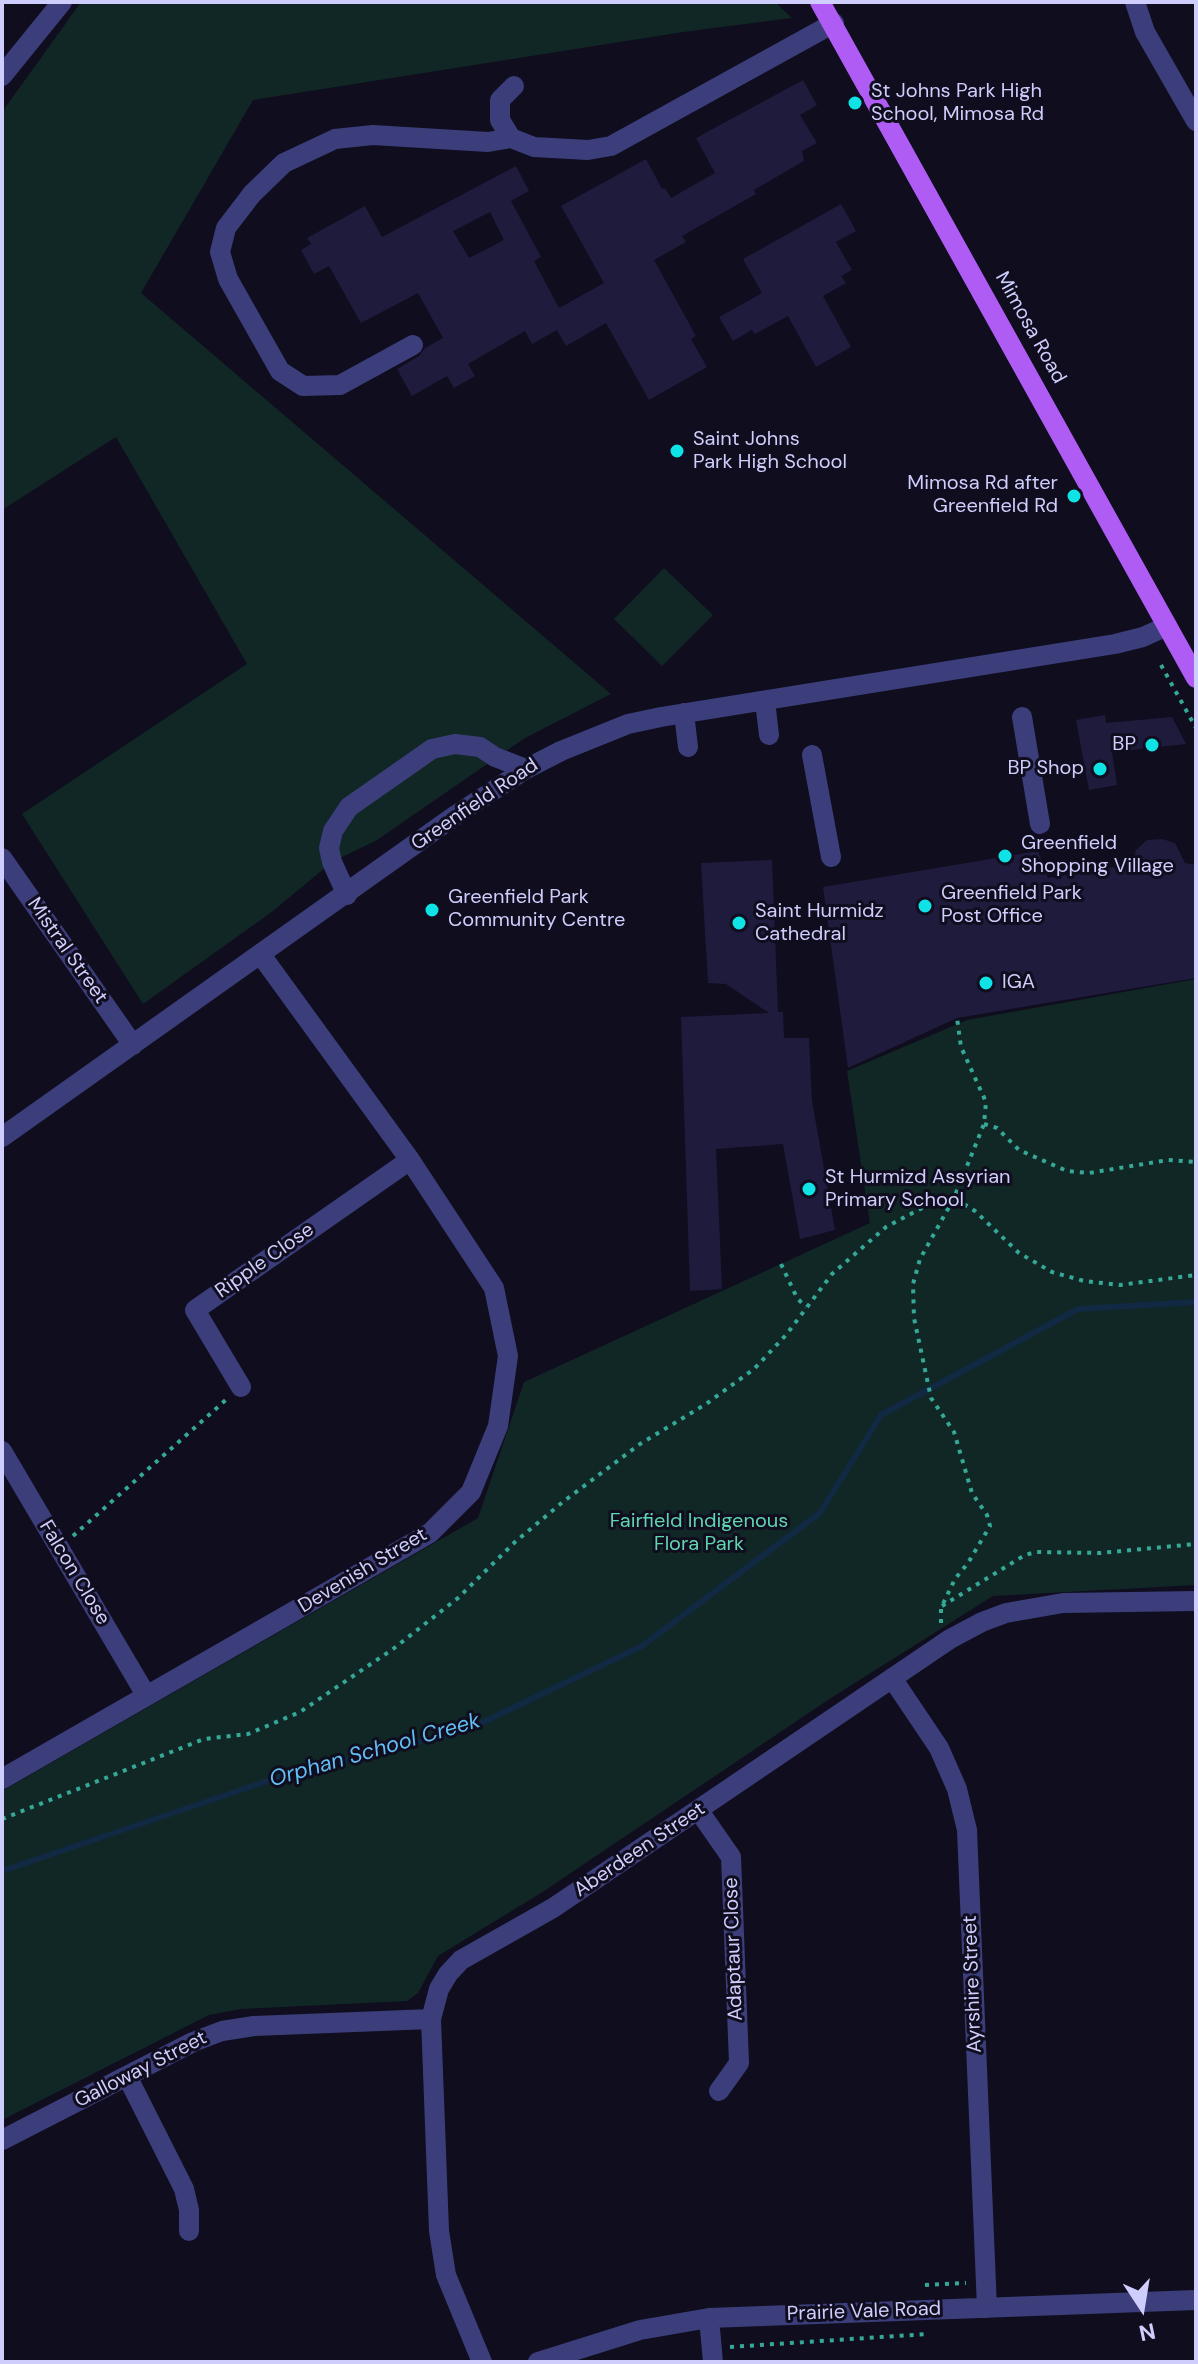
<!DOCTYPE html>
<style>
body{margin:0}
#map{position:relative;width:1198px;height:2364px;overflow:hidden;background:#0f0d1e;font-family:"DM Sans",sans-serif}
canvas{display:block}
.frame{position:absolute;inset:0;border:4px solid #cfcdfc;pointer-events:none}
.north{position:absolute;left:1102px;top:2268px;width:80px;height:80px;-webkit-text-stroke:6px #0f0d1e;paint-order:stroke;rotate:168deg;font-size:22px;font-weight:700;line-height:32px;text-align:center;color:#cfcdfc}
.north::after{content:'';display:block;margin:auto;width:28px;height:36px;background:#cfcdfc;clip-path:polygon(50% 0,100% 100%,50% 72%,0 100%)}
</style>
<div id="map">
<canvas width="1198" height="2364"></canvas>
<div class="frame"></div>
<div class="north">N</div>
</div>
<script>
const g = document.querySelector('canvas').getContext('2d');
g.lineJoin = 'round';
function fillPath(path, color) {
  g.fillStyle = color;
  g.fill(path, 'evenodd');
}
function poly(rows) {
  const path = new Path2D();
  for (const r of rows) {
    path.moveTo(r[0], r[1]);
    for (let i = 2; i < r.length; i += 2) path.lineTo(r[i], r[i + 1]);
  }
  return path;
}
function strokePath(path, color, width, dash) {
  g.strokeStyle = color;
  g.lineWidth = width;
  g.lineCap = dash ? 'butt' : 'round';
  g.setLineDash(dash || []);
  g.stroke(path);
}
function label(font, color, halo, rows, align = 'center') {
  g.font = font + ' "DM Sans",sans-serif';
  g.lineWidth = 6;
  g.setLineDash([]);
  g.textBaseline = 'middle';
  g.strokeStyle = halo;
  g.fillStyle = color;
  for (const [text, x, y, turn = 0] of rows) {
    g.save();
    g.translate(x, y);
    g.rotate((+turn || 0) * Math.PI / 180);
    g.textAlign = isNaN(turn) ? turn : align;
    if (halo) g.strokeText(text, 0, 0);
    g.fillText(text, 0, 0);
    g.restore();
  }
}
const green = poly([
 [81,2,775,2,792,18,683,32,253,100,141,293,611,694,525,738,377,840,332,862,273,911,143,1004,22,814,247,664,116,437,2,510,2,112],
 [664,568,713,615,662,666,614,619],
 [1196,979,1196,1585,993,1596,831,1698,541,1893,438,1956,418,1993,407,2001,241,2009,209,2015,2,2120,2,1791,478,1518,524,1382,870,1223,847,1071,967,1020]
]);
const stream = poly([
 [2,1871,276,1778,471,1728,642,1646,820,1513,881,1415,1078,1309,1196,1302]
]);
const building = poly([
 [803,80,817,105,800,115,817,143,802,151,804,161,754,190,756,194,682,236,686,242,654,260,696,336,691,339,707,367,649,400,606,323,566,346,557,330,532,344,525,331,468,364,475,376,454,388,447,376,412,396,397,369,419,356,425,348,443,338,418,293,361,323,329,266,314,274,301,250,311,244,307,238,365,206,382,237,516,166,529,191,511,201,541,257,534,261,559,308,604,283,561,206,646,159,662,189,665,188,671,198,715,173,696,138],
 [490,212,504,240,469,258,453,231],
 [841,204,856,231,836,242,852,270,841,276,846,283,823,296,851,347,816,367,788,316,755,334,752,330,733,341,719,317,762,293,743,259],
 [1105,715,1106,723,1172,717,1186,744,1112,752,1117,785,1089,790,1076,720],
 [1162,839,1175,843,1185,863,1196,865,1196,978,957,1018,848,1068,823,887,1038,851,1048,878,1132,864,1136,850,1147,840],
 [772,860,778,1012,783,1012,784,1038,809,1038,812,1101,835,1230,800,1239,783,1144,716,1149,722,1289,690,1291,681,1017,769,1013,726,984,708,983,701,863]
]);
const path = poly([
 [1161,665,1196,728],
 [984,1124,997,1128,1019,1150,1067,1171,1089,1173,1168,1160,1196,1162],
 [781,1264,797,1298,806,1307],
 [73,1536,228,1398],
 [942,1606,1025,1555,1036,1552,1100,1553,1196,1544],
 [941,1623,941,1608,955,1579,968,1563,990,1526,987,1515,972,1493,954,1432,931,1398,914,1318,913,1284,920,1259,954,1198,984,1124,986,1102,961,1047,957,1018],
 [2,1819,204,1739,248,1734,300,1712,393,1649,458,1598,515,1542,564,1501,640,1444,706,1404,754,1369,786,1335,832,1274,886,1227,941,1198,954,1198,975,1211,1019,1253,1052,1272,1084,1281,1120,1285,1196,1275],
 [925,2285,966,2283],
 [730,2347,927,2334]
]);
const minor = poly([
 [1135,2,1145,32,1196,121],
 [2,76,62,2],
 [514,86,500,100,500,120,511,138,534,147,588,150,611,146,834,23],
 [413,345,340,385,303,386,280,371,228,279,220,252,226,228,252,194,284,163,335,139,373,135,488,142,511,138],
 [765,701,769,735],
 [684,713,688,747],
 [1022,717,1040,824],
 [812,755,831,857],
 [2,858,133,1045],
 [347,895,332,862,329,848,333,831,349,807,432,749,455,744,480,747,495,757,526,769],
 [2,1137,456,815,526,769,561,751,628,724,661,717,1115,644,1143,637,1167,626],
 [241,1387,195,1310,410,1160],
 [2,1451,146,1695],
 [892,1678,939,1748,957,1789,967,1830,987,2308],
 [2,1779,430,1533,471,1492,498,1426,508,1356,494,1288,410,1160,261,955],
 [699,1811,731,1857,739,2063,719,2091],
 [127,2076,184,2189,189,2210,189,2231],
 [2,2140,193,2042,222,2031,254,2026,431,2019],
 [709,2318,713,2362],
 [482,2362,446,2275,439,2231,431,2019,439,1989,448,1974,461,1960,553,1908,950,1639,982,1622,1006,1613,1063,1603,1196,1601],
 [538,2362,640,2330,709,2318,1196,2300]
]);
const major = poly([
 [820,2,1196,678]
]);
const markers = [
 [855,103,8,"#0fe3e6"],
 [677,451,8,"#0fe3e6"],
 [1074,496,8,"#0fe3e6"],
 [1152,745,8,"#0fe3e6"],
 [1100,769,8,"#0fe3e6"],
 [1005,856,8,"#0fe3e6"],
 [925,906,8,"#0fe3e6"],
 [432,910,8,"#0fe3e6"],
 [739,923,8,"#0fe3e6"],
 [986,983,8,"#0fe3e6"],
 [809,1189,8,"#0fe3e6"]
];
const poiNames = [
 ["St Johns Park High",871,92],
 ["School, Mimosa Rd",871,115],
 ["Saint Johns",693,440],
 ["Park High School",693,463],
 ["Mimosa Rd after",1058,484,"right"],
 ["Greenfield Rd",1058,507,"right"],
 ["BP",1136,745,"right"],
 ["BP Shop",1084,769,"right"],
 ["Greenfield",1021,844],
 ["Shopping Village",1021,867],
 ["Greenfield Park",941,894],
 ["Post Office",941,917],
 ["Greenfield Park",448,898],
 ["Community Centre",448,921],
 ["Saint Hurmidz",755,912],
 ["Cathedral",755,935],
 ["IGA",1002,983],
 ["St Hurmizd Assyrian",825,1178],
 ["Primary School",825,1201]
];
const streetNames = [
 ["Mimosa Road",1030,328,61],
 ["Greenfield Road",475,805,-34],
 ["Mistral Street",67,951,55],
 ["Ripple Close",265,1261,-35],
 ["Devenish Street",363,1571,-31],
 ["Falcon Close",74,1573,59],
 ["Aberdeen Street",640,1850,-34],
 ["Adaptaur Close",734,1949,-92],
 ["Ayrshire Street",973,1984,-92],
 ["Galloway Street",141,2070,-27],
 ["Prairie Vale Road",864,2312,-2]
];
const parkNames = [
 ["Fairfield Indigenous",699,1522],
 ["Flora Park",699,1545]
];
const waterNames = [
 ["Orphan School Creek",375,1751,-16]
];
fillPath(green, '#112725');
strokePath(stream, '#112943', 6);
fillPath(building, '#1f1b3d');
strokePath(path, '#35a897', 4, [4, 6]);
strokePath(minor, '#3b3e7a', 20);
strokePath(major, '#ae5cf4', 20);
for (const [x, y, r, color] of markers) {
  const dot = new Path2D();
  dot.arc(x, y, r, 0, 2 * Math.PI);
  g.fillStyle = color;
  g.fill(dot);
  strokePath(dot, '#0f0d1e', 3);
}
label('20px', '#cfcdfc', '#0f0d1e', poiNames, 'left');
label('20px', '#cfcdfc', '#0f0d1e', streetNames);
label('20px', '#5fd6ae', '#0f0d1e', parkNames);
label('italic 22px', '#62bef5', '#0f0d1e', waterNames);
</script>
